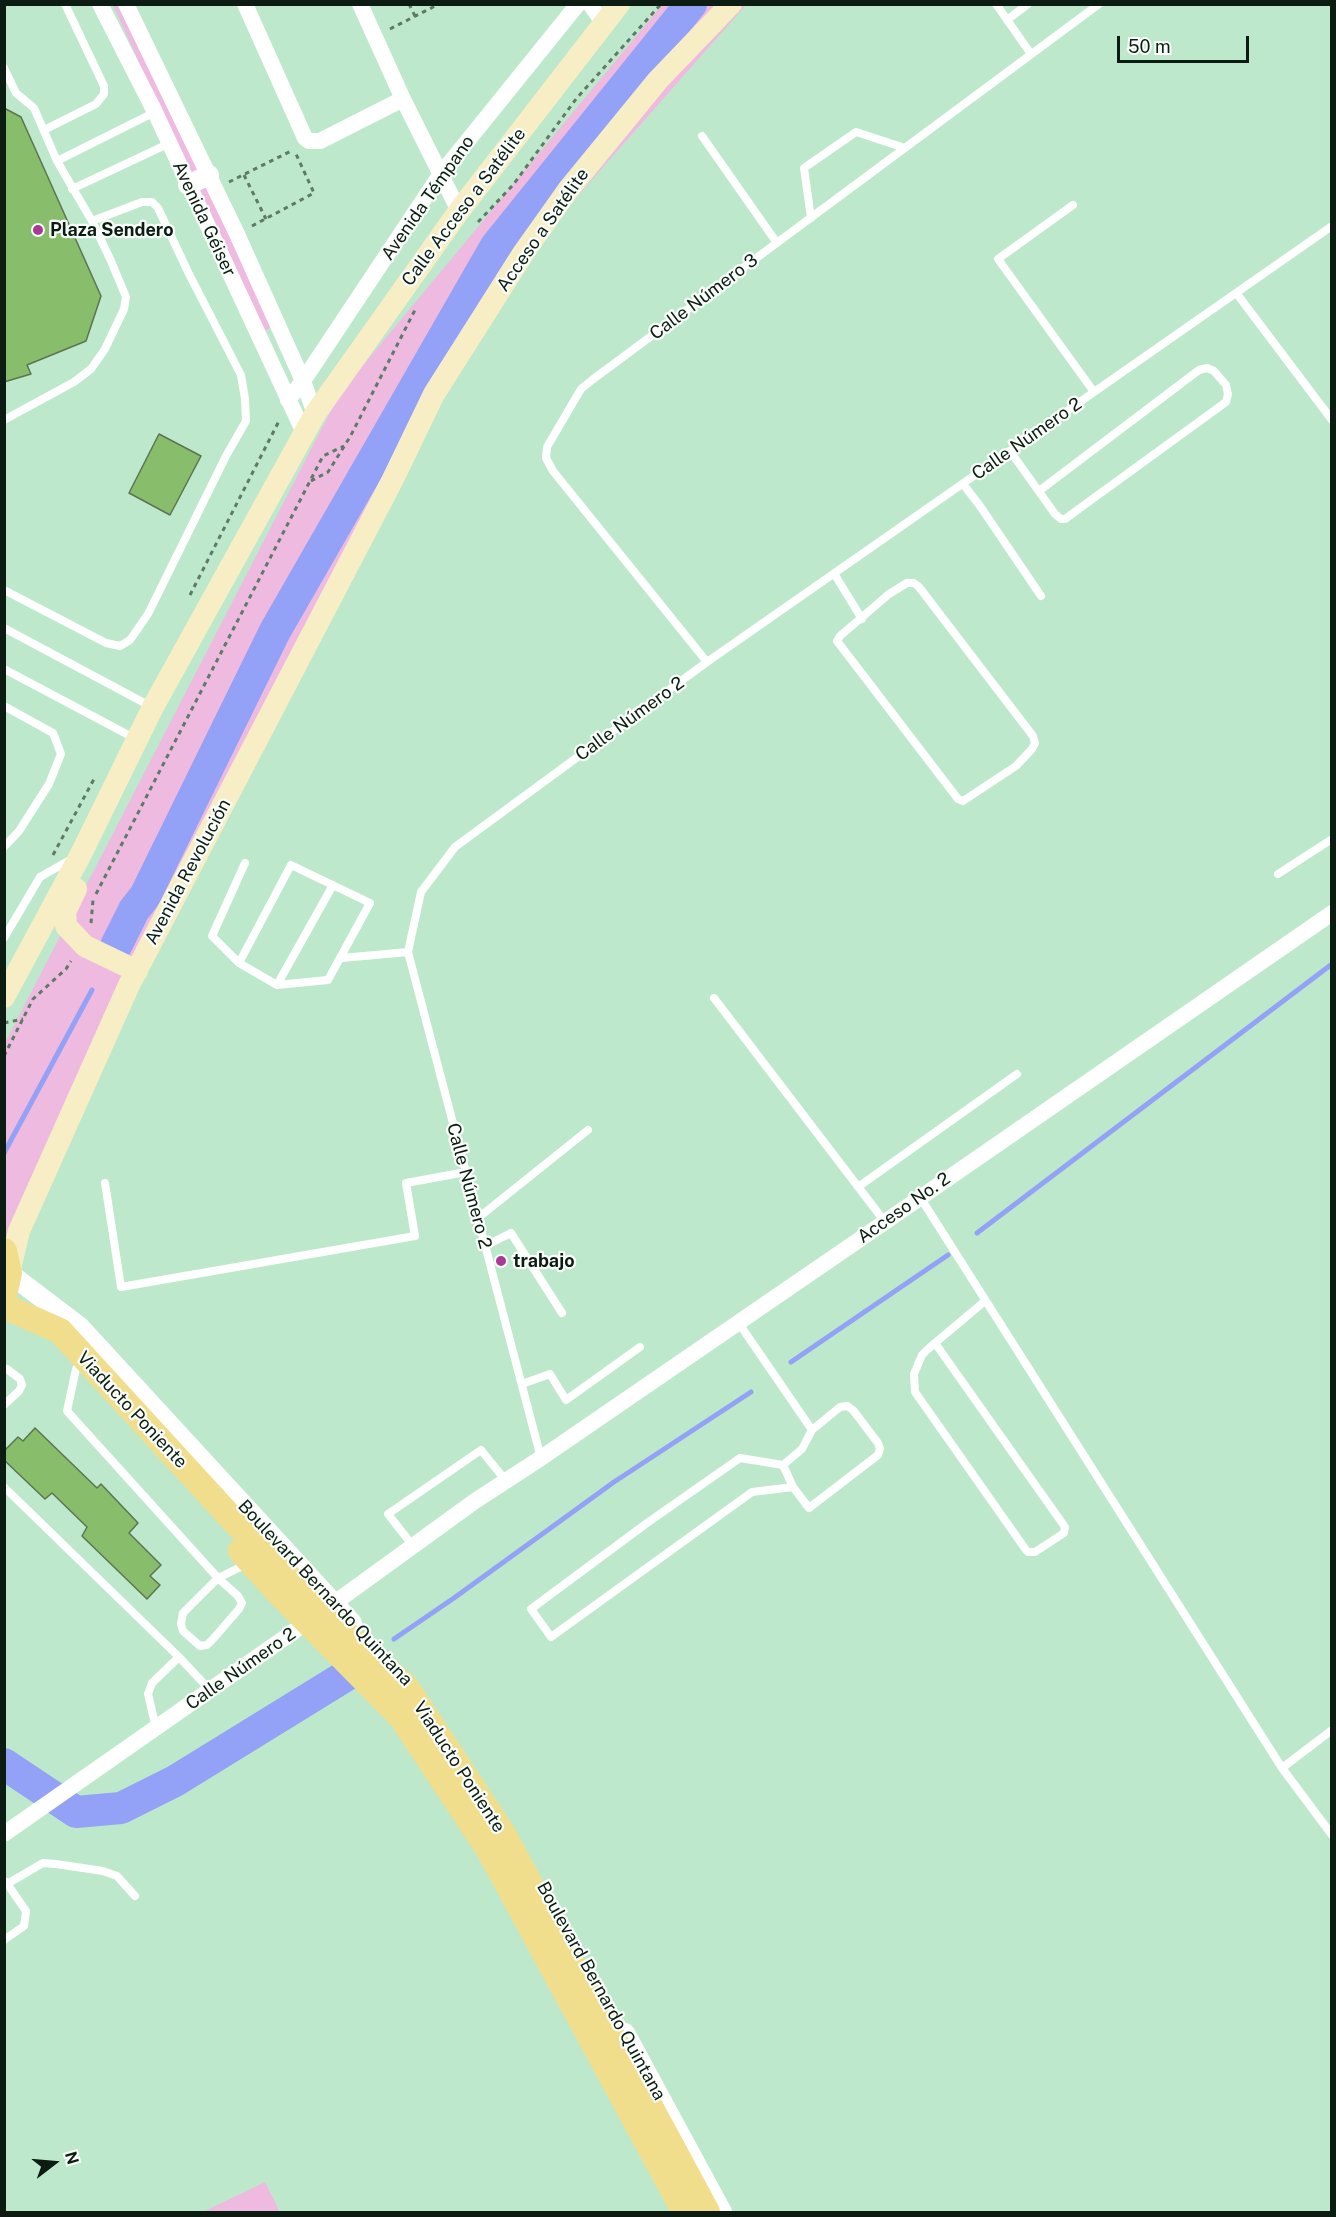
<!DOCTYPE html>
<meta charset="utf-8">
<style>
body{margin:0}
#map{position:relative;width:1336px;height:2217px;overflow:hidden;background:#bde8cb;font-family:"Public Sans",sans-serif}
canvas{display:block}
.frame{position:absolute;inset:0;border:6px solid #0c1c12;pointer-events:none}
.north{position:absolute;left:24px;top:2133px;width:60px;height:60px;-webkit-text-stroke:4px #fafefb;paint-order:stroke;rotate:74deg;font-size:16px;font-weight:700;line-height:24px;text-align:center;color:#0c1c12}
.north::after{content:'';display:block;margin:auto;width:21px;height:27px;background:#0c1c12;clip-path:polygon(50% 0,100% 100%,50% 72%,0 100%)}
.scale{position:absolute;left:1117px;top:36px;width:132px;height:27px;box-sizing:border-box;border:3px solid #0c1c12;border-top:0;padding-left:8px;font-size:18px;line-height:21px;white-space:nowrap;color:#0c1c12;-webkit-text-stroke:4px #fafefb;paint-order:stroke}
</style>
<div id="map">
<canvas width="1336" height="2217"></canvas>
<div class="frame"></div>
<div class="north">N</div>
<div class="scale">50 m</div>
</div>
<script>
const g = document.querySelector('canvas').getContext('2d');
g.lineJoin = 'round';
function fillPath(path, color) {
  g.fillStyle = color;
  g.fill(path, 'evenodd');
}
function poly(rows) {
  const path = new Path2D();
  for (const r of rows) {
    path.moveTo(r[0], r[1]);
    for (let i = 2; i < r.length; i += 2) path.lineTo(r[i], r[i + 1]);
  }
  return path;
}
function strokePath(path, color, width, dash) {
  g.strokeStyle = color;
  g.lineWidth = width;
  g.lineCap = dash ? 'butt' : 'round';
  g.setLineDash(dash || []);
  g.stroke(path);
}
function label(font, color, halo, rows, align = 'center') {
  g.font = font + ' "Public Sans",sans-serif';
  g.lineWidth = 4.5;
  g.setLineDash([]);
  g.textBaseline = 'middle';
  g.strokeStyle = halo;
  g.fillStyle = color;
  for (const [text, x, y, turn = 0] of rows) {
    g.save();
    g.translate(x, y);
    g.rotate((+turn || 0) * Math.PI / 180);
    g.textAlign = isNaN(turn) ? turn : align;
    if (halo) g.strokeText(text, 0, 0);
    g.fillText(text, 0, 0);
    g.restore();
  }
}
const green = poly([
 [113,5,123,5,273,326,261,333],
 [662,5,746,5,513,269,205,839,5,1261,5,1043,340,393],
 [265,2182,280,2212,203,2212]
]);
const stream = poly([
 [4,1153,92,990],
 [977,1233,1332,964],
 [791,1362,948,1255],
 [394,1639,454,1598,614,1482,751,1392]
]);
const river = poly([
 [116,946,134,910,145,896,275,631,496,246,691,4],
 [4,1764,76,1812,121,1808,175,1781,347,1675]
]);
const building = poly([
 [4,108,21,117,101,296,86,341,27,365,31,374,4,382,4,108],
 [159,434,201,456,170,515,129,493,159,434],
 [35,1428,97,1488,101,1484,138,1523,129,1533,161,1565,150,1576,160,1585,147,1599,82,1536,87,1527,52,1493,45,1499,4,1460,4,1451,18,1437,23,1441,35,1428]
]);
const path = poly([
 [409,4,415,16],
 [390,29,439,4],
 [244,175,266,219],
 [229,182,293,150],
 [478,222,513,185,576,99,661,4],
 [252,226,314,193,296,154],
 [311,481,328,472,350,437,415,310],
 [190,595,280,419],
 [53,855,94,779],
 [96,894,323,456,344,446],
 [91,923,93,900],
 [4,1023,23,1019],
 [4,1056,33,999,66,969,71,961]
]);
const service = poly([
 [996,4,1031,54],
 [1007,20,1028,4],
 [4,68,16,93,34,108,57,161,92,221,111,261,126,297,124,309,105,349,91,369,74,382,4,420],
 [44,130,96,104,104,94,104,86,65,4],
 [702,136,777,243],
 [57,161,155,112],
 [72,189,170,143],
 [1073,205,998,259,1094,392],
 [811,218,804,168,856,132,905,148],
 [1237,294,1332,420],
 [1010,451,1055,514,1061,519,1065,519,1226,402,1228,394,1226,385,1214,371,1207,368,1199,370,1039,491],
 [963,484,980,506,1041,596],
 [835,575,862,619],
 [907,583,914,583,919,587,1033,736,1035,743,1032,749,1016,766,963,801,958,799,837,641,840,636,889,594,907,583],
 [4,590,106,643,120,646,130,640,148,614,226,456,246,421,245,399,241,375,188,272,158,208,152,202,142,202,92,221],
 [4,628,152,707],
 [707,662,553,471,546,458,547,447,581,389,592,380,1099,4],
 [4,669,136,739],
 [4,706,53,733,61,754,49,784,19,831,4,847],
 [1278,874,1332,839],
 [4,938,40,877,70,860],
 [342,958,408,952],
 [239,963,291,865,370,903,328,980,277,985,239,963,212,936,245,863],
 [277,985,333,885],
 [714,998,885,1222],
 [105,1183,121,1287,415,1236,406,1183,466,1172],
 [858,1187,1017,1074],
 [920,1197,1282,1768,1332,1835],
 [478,1218,588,1130],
 [485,1246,511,1233,562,1313],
 [738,1322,812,1430],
 [935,1343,1065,1527,1064,1533,1035,1552,1028,1552,1026,1550,915,1392,914,1374,922,1355,927,1350,935,1343,985,1301],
 [4,1369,7,1369,20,1379,22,1385,19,1391,4,1405],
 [76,1369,67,1411,218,1578,249,1563],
 [522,1384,550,1374,566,1400,640,1347],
 [847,1406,853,1410,878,1443,880,1449,878,1455,809,1508,793,1487,783,1465,802,1449,812,1430,840,1407,847,1406],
 [541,1458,408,952,421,892,455,847,707,662,1332,226],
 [783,1465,740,1458,647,1523,531,1609,551,1637,752,1492,793,1487],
 [4,1487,179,1657,152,1683,148,1694,156,1728],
 [413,1546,388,1514,481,1450,506,1481],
 [218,1578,238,1596,242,1603,239,1609,213,1639,207,1645,200,1646,183,1631,181,1624,183,1613,218,1578],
 [179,1657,210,1690],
 [1282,1768,1332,1730],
 [7,1884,43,1863,56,1864,103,1871,117,1876,135,1896],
 [4,1940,24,1926,26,1911,6,1882]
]);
const minor = poly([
 [100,4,155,112,305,435],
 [126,4,237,234,303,381,315,414],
 [245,4,305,138,309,141,320,141,403,99],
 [360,4,403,99,459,211],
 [590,4,604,24],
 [288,400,303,381,440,175,578,4],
 [4,1834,333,1604,475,1501,541,1458,885,1222,1332,913]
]);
const tertiary = poly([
 [188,185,209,175],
 [9,1273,80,1327,352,1623],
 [625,2033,722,2212]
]);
const secondary = poly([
 [76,889,65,912,66,926,85,946,137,971],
 [4,997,81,854,153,707,315,414,459,211,619,4],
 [9,1273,19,1231,129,985,392,481,434,394,524,252,568,190,658,80,731,4]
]);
const primary = poly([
 [4,1251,9,1273,4,1295],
 [4,1306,60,1331,234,1521,334,1623,406,1687,503,1834,707,2212],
 [241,1551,277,1591,402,1718,489,1850,685,2212]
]);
const markers = [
 [38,230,6,"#a93995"],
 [501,1261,6,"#a93995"]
];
const streetNames = [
 ["Avenida Témpano",428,198,-55],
 ["Calle Acceso a Satélite",464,207,-53],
 ["Avenida Géiser",204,219,65],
 ["Acceso a Satélite",543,230,-55],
 ["Calle Número 3",704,297,-37],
 ["Calle Número 2",1027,439,-35],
 ["Calle Número 2",630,719,-36],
 ["Avenida Revolución",188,872,-62],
 ["Calle Número 2",469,1186,75],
 ["Acceso No. 2",904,1208,-35],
 ["Viaducto Poniente",132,1410,47],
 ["Boulevard Bernardo Quintana",325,1593,47],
 ["Calle Número 2",241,1669,-35],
 ["Viaducto Poniente",459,1767,57],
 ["Boulevard Bernardo Quintana",601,1991,61]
];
const poiNames = [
 ["Plaza Sendero",50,230],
 ["trabajo",513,1261]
];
fillPath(green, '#eebae0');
strokePath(stream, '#93a1f6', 5);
strokePath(river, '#93a1f6', 32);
fillPath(building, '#88bd6c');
strokePath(building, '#5c7451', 1.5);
strokePath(path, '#5e7a67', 3, [4.5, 4.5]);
strokePath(service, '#fff', 8);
strokePath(minor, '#fff', 16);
strokePath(tertiary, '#fff', 20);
strokePath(secondary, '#f8eec6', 22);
strokePath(primary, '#f1de8c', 26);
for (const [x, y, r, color] of markers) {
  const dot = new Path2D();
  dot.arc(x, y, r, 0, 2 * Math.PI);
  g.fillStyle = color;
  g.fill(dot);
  strokePath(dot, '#fafefb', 2);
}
label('18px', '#0c1c12', '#fafefb', streetNames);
label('bold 18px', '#0c1c12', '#fafefb', poiNames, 'left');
</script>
